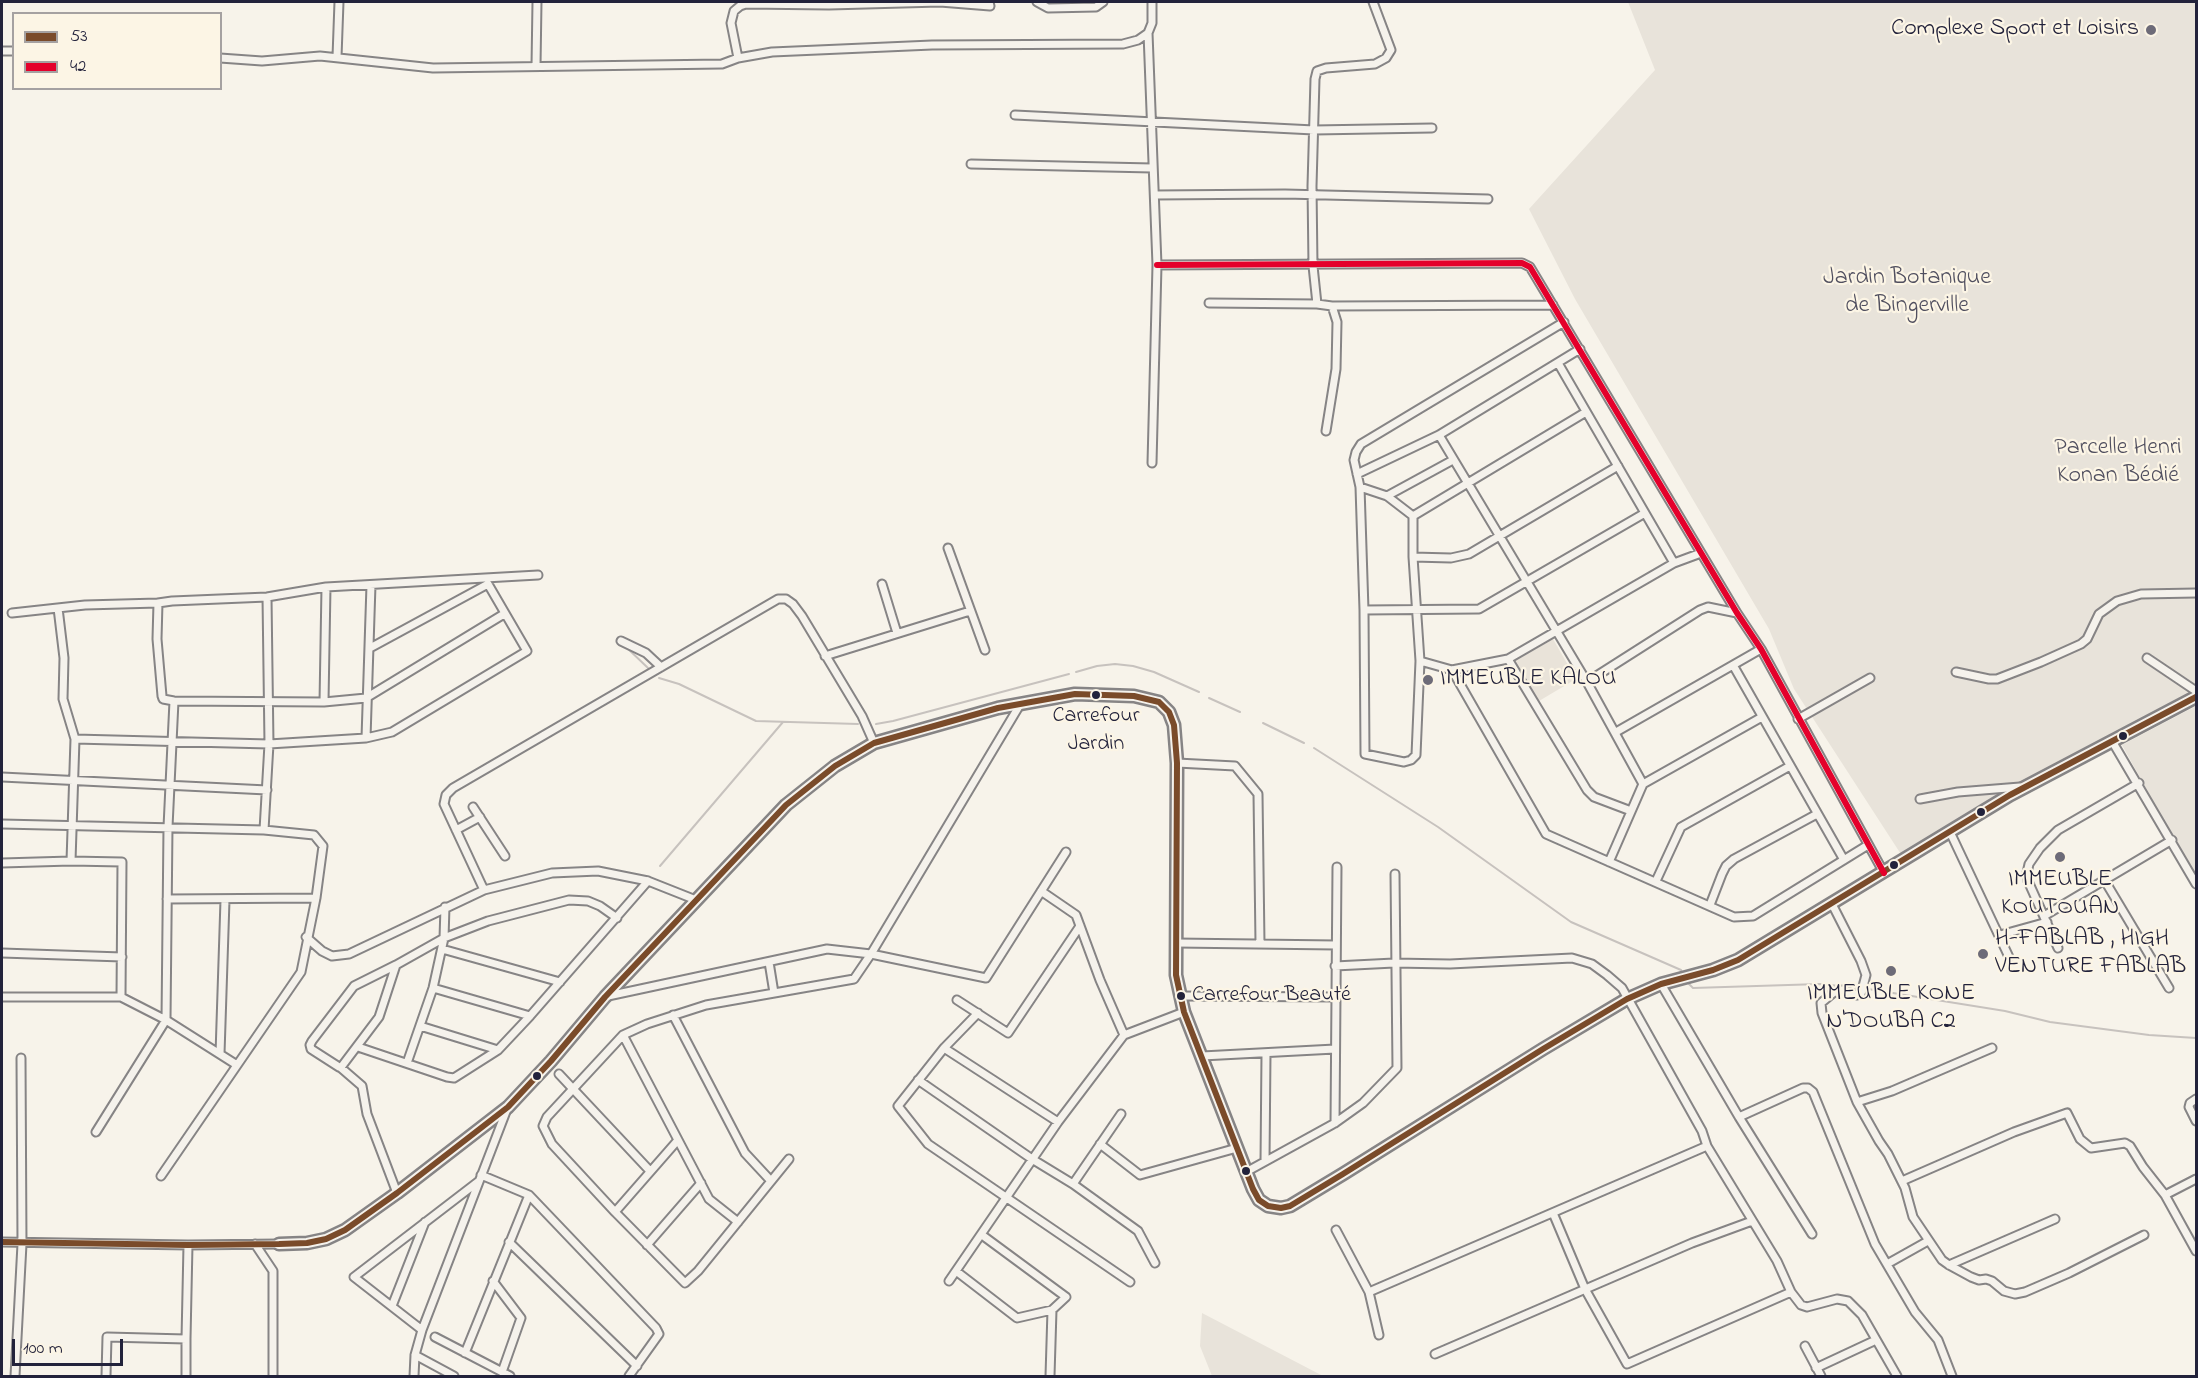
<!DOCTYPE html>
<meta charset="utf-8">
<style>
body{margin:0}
#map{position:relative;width:2198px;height:1378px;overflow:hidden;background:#f7f3ea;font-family:"Indie Flower",sans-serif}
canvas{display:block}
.frame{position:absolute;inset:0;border:3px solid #22223b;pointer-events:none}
.legend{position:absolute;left:12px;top:12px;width:210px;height:78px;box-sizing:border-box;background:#fcf5e5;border:2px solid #a5a1a1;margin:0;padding:8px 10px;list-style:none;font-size:18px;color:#22223b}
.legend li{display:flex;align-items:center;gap:12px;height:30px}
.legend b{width:30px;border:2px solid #a5a1a1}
.scale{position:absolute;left:12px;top:1339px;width:111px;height:27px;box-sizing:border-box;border:3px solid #22223b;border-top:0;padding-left:8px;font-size:18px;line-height:21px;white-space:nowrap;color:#22223b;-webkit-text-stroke:4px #fcf5e5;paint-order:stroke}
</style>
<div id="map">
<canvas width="2198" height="1378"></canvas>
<div class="frame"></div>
<ul class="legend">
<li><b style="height:8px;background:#7a4b2a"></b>53</li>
<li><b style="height:8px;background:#e4002b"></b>42</li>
</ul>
<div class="scale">100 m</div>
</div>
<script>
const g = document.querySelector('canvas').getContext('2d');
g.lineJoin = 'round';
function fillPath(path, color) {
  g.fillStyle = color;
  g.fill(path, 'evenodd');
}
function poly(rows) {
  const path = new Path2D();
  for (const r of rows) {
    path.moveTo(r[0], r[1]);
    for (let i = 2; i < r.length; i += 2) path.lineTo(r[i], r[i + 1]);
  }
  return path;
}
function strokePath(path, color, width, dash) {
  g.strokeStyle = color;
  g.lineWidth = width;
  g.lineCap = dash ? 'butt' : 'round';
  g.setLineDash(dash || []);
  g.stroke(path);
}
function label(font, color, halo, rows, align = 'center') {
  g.font = font + ' "Indie Flower",sans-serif';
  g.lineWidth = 4.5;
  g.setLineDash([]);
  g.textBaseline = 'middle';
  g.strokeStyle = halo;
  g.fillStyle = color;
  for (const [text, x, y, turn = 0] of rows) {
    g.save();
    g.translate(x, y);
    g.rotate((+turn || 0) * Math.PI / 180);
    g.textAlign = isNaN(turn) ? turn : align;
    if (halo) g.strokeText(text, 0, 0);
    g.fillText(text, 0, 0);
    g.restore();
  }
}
const built = poly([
 [1553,639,1576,679,1539,701,1515,661]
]);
const green = poly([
 [1628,2,2196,2,2196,695,1906,862,1794,689,1769,629,1575,299,1529,209,1655,70],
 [2196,706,2196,879,2122,745],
 [1202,1313,1323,1376,1212,1376,1200,1346]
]);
const stream = poly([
 [625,646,648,668],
 [1076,672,1097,666,1115,664,1133,666,1154,672,1199,692],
 [659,678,679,684,756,721,858,724],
 [1209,698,1240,712],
 [1263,723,1304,743],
 [876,724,893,721,1069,674],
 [1314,748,1438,827,1571,922,1681,970,1683,974],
 [660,866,783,722],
 [1687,982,1693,988,1820,984,1860,988],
 [1868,989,2005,1011,2050,1022,2149,1035,2196,1038]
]);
const street = poly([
 [1037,2,1048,8,1096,7,1103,2],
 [829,5,940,2,990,6,989,2],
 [1148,33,1157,265,1152,463],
 [2,51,14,51],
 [337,57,339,2],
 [220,58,262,61,320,56,433,68,722,64,738,58,772,52,932,45,1123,44,1138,40,1148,33,1152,23,1152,2],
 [738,58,731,23,734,11,740,6,746,4,829,5,829,3],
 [536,66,537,2],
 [1015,115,1314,130,1432,128],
 [971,164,1152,168],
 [1155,195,1285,194,1488,199],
 [1157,265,1522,263,1530,267,1737,613,1761,649,1884,873],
 [1209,303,1317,304,1313,266,1312,186,1315,79,1317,71,1326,68,1375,64,1386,58,1391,50,1373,2],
 [1317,304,1332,306,1553,305],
 [1558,363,1674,563],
 [1326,431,1336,369,1337,322,1332,306],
 [1439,435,1587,682,1643,784],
 [1357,474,1439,435,1580,349],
 [1360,487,1387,496,1413,516],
 [1387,496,1453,460],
 [1413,516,1413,557,1420,661,1416,755,1411,760,1404,762,1365,754,1364,610,1360,487,1354,460,1356,452,1361,444,1564,322],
 [1413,516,1586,412],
 [948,548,985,650],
 [1413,557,1451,558,1469,554,1618,466],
 [882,584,897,633],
 [58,608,64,658,63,699,75,739,71,861],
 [1364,610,1479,609,1645,513],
 [12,613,85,605,158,603],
 [504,614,366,698,324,702,174,701,163,699,162,696,157,639,158,603,172,601,267,597,326,587,538,575],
 [621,641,646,653,661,667],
 [825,656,970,611],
 [2147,658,2196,691],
 [1508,659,1587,790,1594,797,1631,811],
 [1420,661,1452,670,1508,659,1674,563,1701,553],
 [1733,665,1844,860],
 [1452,670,1546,834,1734,917,1753,916,1868,845],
 [1956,672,1989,679,1997,679,2041,662,2081,644,2087,639,2099,614,2117,601,2141,594,2196,593],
 [1587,682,1700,610,1708,607,1737,613],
 [324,702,326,587],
 [1798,719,1870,678],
 [1616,732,1761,649],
 [366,738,371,585],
 [75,739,269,744,366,738,392,732,527,651,488,584,370,648],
 [2112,741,2196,884],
 [1177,763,1235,766,1258,794,1260,943],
 [2,777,267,790],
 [1920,799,1958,792,2020,787],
 [473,807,505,856],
 [2,824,264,830,314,835,323,846,316,898,301,972,161,1176],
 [264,830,269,744,267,597],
 [456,830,480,817],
 [1950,832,2009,957],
 [1609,862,1643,784,1762,717],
 [2,863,71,861,122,862,121,997],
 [1656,881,1681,827,1790,766],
 [2105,881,2169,988],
 [484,890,444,804,446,795,453,788,778,599,786,599,793,604,802,616,862,716,874,743],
 [1041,891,1076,915,1100,980,1124,1035],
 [167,899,316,898],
 [1832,904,1861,961,1866,975,1861,994,1857,995,1842,990,1833,993,1821,1003,1822,1013,1857,1102,1879,1141,1888,1154,1905,1188,1913,1217,1942,1260,1949,1265,1971,1277,1979,1280,1986,1279,1992,1281,2004,1291,2015,1294,2025,1292,2069,1273,2144,1235],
 [1710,905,1722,874,1726,866,1734,859,1817,814],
 [2044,916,2172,840],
 [2000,935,2047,922],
 [306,937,322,951,332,956,349,954,484,890,552,873,598,871,648,881,696,900],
 [1176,943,1336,945],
 [2058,948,2028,881,2027,873,2029,864,2040,848,2058,830,2139,783],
 [442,949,560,982],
 [2,953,122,957],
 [769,962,774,993],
 [396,965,354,986,312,1041,310,1045,311,1049,339,1067,342,1066,379,1017,396,965,444,938,488,921,569,900,588,901,600,906,617,918],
 [1335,966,1394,963,1450,964,1572,958,1592,964,1607,975,1622,988,1702,1131,1707,1146,1777,1261,1791,1292,1801,1305,1807,1307,1837,1299,1848,1301,1862,1315,1897,1376],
 [1661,984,1739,1117,1812,1234],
 [433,988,530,1016],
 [608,996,827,949,871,954,986,978,1066,852],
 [1181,996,1335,997],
 [2,997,121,997,166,1020,237,1065],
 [957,1000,1008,1033,1080,926],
 [978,1013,944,1048,898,1106,928,1144,1130,1282],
 [673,1015,745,1153,771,1181],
 [420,1026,498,1050],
 [623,1035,709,1199,738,1222],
 [358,1047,447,1077,454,1078,498,1050,530,1016,648,881],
 [944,1048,1058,1122],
 [220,1054,225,900],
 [1202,1056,1335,1049],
 [407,1063,433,988,444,938,445,907],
 [340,1067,362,1086,367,1114,397,1193],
 [559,1074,650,1171],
 [918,1080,1032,1159,1073,1184,1138,1231,1155,1263],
 [2196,1099,2190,1103,2189,1107,2196,1121],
 [1857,1102,1892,1091,1992,1048],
 [1739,1117,1803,1088,1808,1088,1813,1092,1875,1244,1915,1312,1938,1340,1952,1376],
 [1335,1123,1337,867],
 [96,1132,166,1020,168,827,174,701],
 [1100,1144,1140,1175,1237,1148],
 [789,1159,698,1271,685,1283,615,1212,552,1144,543,1126,547,1117,623,1035,647,1024,706,1005,854,979,871,954,1021,703],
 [1265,1161,1266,1054],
 [1246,1172,1335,1123,1363,1103,1397,1068,1395,874],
 [481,1175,529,1195,656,1328,659,1334,629,1376],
 [1902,1181,2014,1132,2067,1113,2080,1139,2091,1148,2125,1143,2130,1146,2143,1167,2165,1195,2196,1251],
 [1073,1184,1121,1114],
 [2165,1195,2196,1179],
 [615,1212,678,1140],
 [1553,1213,1585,1289,1627,1364,1791,1292],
 [1336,1230,1369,1292,1379,1335],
 [2,1242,188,1245,279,1244],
 [509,1242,637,1366],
 [255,1244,273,1271,273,1376],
 [647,1245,701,1183],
 [1887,1264,1928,1241],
 [1949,1265,2055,1219],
 [956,1271,1017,1318,1052,1310,1066,1297,982,1235],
 [493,1281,521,1318,502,1372],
 [949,1281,1058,1122,1124,1035,1184,1012],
 [1369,1292,1707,1146],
 [392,1306,425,1222],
 [422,1330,354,1277,479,1181],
 [435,1337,510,1376],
 [186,1339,188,1245],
 [1805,1346,1821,1376],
 [465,1353,529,1195],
 [1435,1354,1692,1243,1752,1221],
 [415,1355,454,1376],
 [1816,1368,1876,1340],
 [15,1376,22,1244,21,1058],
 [106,1376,107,1337,186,1339,186,1376],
 [414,1376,415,1355,422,1330,507,1109],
 [1050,1376,1052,1310]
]);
const secondary = poly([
 [279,1244,307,1243,326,1239,345,1230,397,1193,508,1107,551,1061,605,997,786,805,835,766,874,743,998,708,1075,694,1134,696,1159,702,1169,712,1174,725,1177,763,1176,975,1184,1012,1253,1189,1259,1200,1268,1206,1281,1208,1290,1206,1343,1174,1543,1049,1627,999,1661,984,1713,970,1738,960,2010,795,2196,697]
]);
const bus1 = poly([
 [2,1242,188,1245,279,1244,307,1243,326,1239,345,1230,397,1193,508,1107,551,1061,605,997,786,805,835,766,874,743,998,708,1075,694,1134,696,1159,702,1169,712,1174,725,1177,763,1176,975,1184,1012,1253,1189,1259,1200,1268,1206,1281,1208,1290,1206,1343,1174,1543,1049,1627,999,1661,984,1713,970,1738,960,2010,795,2196,697]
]);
const bus2 = poly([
 [1157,265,1522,263,1530,267,1737,613,1761,649,1884,873]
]);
const markers = [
 [2151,30,6,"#6d6b78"],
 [1428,680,6,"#6d6b78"],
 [1096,695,5,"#22223b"],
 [2123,736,5,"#22223b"],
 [1981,812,5,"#22223b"],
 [2060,857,6,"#6d6b78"],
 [1894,865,5,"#22223b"],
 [1983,954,6,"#6d6b78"],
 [1891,971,6,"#6d6b78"],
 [1181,996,5,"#22223b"],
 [537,1076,5,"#22223b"],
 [1246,1171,5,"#22223b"]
];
const busNames = [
 ["Carrefour",1096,717],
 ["Jardin",1096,745],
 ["Carrefour Beauté",1192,996,"left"]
];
const poiNames = [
 ["Complexe Sport et Loisirs",2139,30,"right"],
 ["IMMEUBLE KALOU",1440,680],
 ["IMMEUBLE",2060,881,"center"],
 ["KOUTOUAN",2060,909,"center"],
 ["H-FABLAB , HIGH",1995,940],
 ["VENTURE FABLAB",1995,968],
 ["IMMEUBLE KONE",1891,995,"center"],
 ["N'DOUBA C2",1891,1023,"center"]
];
const parkNames = [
 ["Jardin Botanique",1907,279],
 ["de Bingerville",1907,307],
 ["Parcelle Henri",2118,449],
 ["Konan Bédié",2118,477]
];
fillPath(built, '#e9e3d9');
fillPath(green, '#e8e3da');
strokePath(stream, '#c7c2be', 2);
strokePath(street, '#868485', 11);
strokePath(secondary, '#868485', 15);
strokePath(street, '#f5f2ec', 7);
strokePath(secondary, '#f5f2ec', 10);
strokePath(bus1, '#7a4b2a', 6);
strokePath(bus2, '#e4002b', 6);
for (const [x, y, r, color] of markers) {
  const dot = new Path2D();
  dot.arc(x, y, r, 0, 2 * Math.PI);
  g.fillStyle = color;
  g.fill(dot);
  strokePath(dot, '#fcf5e5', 2);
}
label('22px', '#22223b', '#fcf5e5', busNames);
label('24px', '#22223b', '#fcf5e5', poiNames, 'left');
label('24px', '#504f5f', '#fcf5e5', parkNames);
</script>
